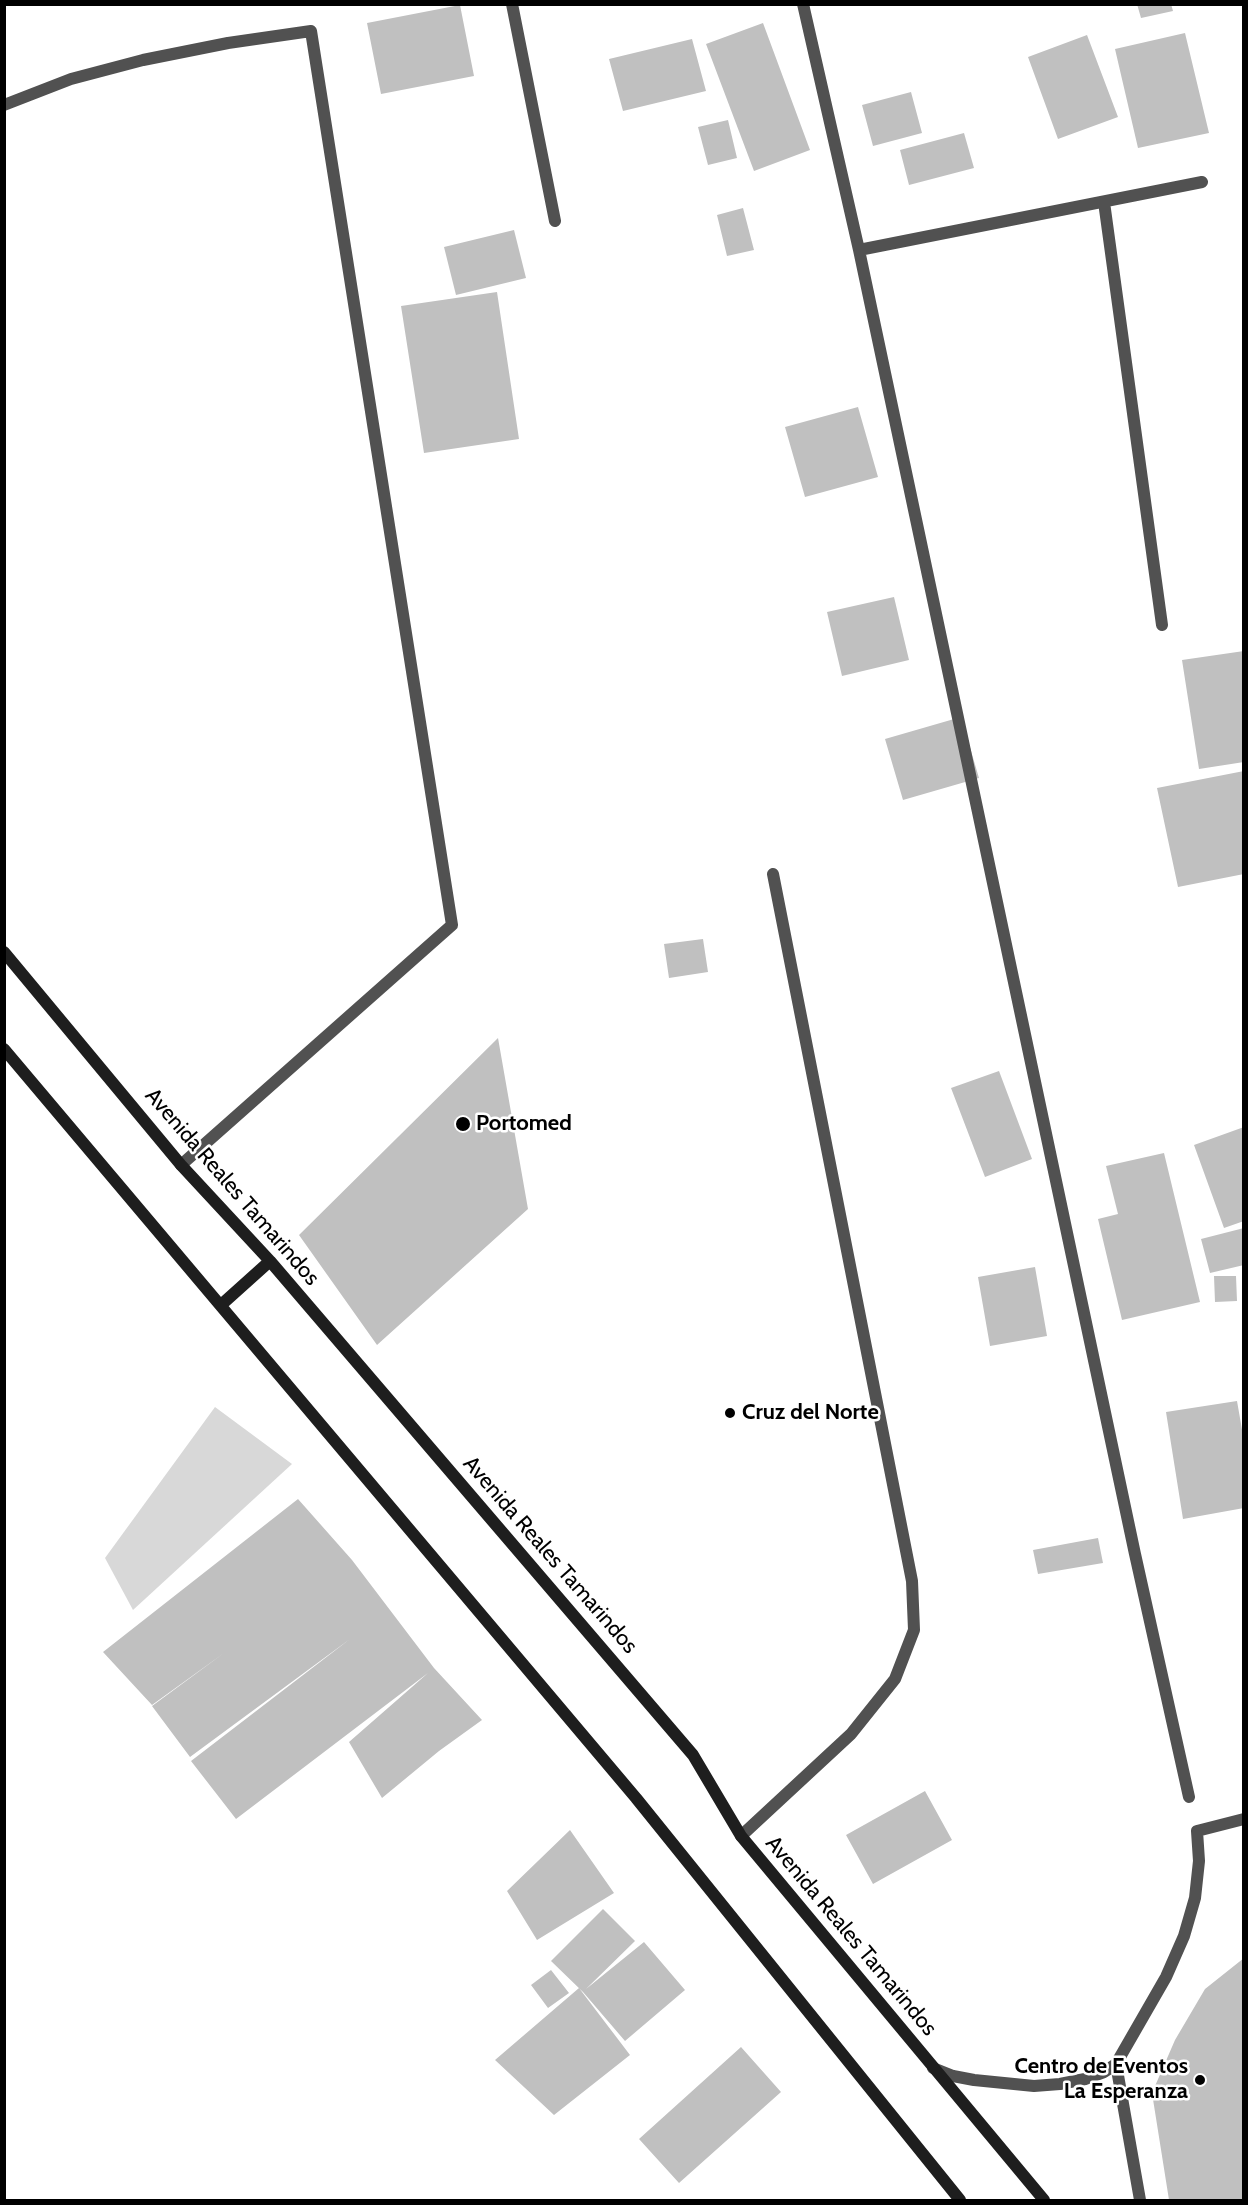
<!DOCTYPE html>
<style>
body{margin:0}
#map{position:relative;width:1248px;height:2205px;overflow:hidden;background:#fff;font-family:Cabin,sans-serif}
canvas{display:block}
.frame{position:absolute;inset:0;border:6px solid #000;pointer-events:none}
</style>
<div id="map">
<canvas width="1248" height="2205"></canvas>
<div class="frame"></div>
</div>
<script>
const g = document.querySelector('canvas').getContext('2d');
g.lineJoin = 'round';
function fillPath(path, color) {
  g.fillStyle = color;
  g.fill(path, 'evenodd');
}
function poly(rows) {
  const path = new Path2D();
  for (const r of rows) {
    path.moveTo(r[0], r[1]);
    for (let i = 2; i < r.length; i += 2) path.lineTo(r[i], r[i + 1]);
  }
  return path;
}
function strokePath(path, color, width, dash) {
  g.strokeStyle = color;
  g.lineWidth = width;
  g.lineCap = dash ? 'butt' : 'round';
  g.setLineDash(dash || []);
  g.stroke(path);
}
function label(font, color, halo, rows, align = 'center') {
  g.font = font + ' Cabin,sans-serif';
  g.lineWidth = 5;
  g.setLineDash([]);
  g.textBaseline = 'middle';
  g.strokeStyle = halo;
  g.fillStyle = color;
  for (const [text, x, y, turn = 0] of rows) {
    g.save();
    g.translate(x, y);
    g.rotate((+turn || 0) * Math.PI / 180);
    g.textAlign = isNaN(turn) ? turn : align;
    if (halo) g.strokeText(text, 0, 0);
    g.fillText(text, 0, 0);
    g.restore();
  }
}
const green = poly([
 [215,1407,292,1464,133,1610,105,1558]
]);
const building = poly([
 [1137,4,1171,4,1173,11,1141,18],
 [460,5,474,76,381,94,367,23],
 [763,23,810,150,754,171,706,44],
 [1185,33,1209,133,1138,148,1115,49],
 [1087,35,1118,117,1058,139,1028,57],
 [692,39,706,91,623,111,609,59],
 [911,92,922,133,873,146,862,105],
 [728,120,737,158,708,165,698,127],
 [964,133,974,168,909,185,900,150],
 [743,208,754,250,727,256,717,215],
 [514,230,526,278,456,295,444,247],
 [497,292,519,439,424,453,401,306],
 [858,407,878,477,805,497,785,427],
 [894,597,909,660,842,676,827,612],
 [1244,651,1244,762,1199,769,1182,660],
 [961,717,979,778,903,800,885,739],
 [1244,771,1244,874,1178,887,1157,788],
 [703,939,708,972,669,978,664,944],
 [498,1038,528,1209,377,1345,299,1235],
 [999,1071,1032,1159,985,1177,951,1088],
 [1244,1127,1244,1221,1224,1228,1194,1145],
 [1164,1153,1200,1302,1122,1320,1098,1219,1118,1214,1106,1166],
 [1244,1228,1244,1265,1210,1273,1201,1239],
 [1035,1267,1047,1336,990,1346,978,1277],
 [1214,1276,1236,1276,1237,1301,1215,1302],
 [1237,1401,1244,1441,1244,1508,1183,1519,1166,1412],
 [298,1499,352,1560,434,1668,482,1720,439,1751,382,1798,349,1742,428,1673,236,1819,191,1761,350,1639,190,1757,152,1706,224,1653,152,1705,103,1652],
 [1098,1538,1103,1563,1038,1574,1033,1550],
 [925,1791,952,1840,873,1884,846,1835],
 [570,1830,614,1893,537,1940,507,1891],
 [603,1909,635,1941,586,1989,644,1942,685,1990,625,2041,583,1992,551,1961],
 [1244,1958,1244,2200,1169,2200,1152,2093,1175,2040,1205,1989],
 [551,1970,569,1993,548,2008,531,1985],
 [579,1988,630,2055,554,2115,495,2060],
 [741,2047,781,2092,679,2183,639,2139]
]);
const service = poly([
 [512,4,555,221],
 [803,4,859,250,1135,1554,1189,1797],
 [1104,202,1162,625],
 [859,250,1202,182],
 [741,1836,851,1734,895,1679,914,1630,912,1581,773,874]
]);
const minor = poly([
 [4,105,71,79,143,60,228,43,311,31,452,925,181,1165],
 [1116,2064,1140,2200],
 [933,2068,953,2076,974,2080,1034,2086,1060,2084,1085,2079,1104,2072,1116,2064,1166,1977,1184,1936,1195,1898,1199,1861,1197,1831,1244,1819]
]);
const secondary = poly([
 [4,952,181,1165,270,1261,693,1755,741,1836,1044,2200],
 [4,1049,636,1798,960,2200],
 [221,1305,270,1261]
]);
const markers = [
 [463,1124,8,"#000"],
 [730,1413,6,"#000"],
 [1200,2080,6,"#000"]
];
const poiNames = [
 ["Portomed",476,1124],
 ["Cruz del Norte",742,1413],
 ["Centro de Eventos",1188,2067,"right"],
 ["La Esperanza",1188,2092,"right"]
];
const streetNames = [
 ["Avenida Reales Tamarindos",232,1187,49],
 ["Avenida Reales Tamarindos",550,1555,49],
 ["Avenida Reales Tamarindos",851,1936,50]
];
fillPath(green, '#d8d8d8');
fillPath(building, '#c0c0c0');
strokePath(service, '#515151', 12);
strokePath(minor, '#515151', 12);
strokePath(secondary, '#1e1e1e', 12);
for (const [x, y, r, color] of markers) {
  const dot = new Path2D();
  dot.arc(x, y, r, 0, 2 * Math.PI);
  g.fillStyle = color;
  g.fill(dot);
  strokePath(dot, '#fff', 2);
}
label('bold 22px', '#000', '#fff', poiNames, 'left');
label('22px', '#000', '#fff', streetNames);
</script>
